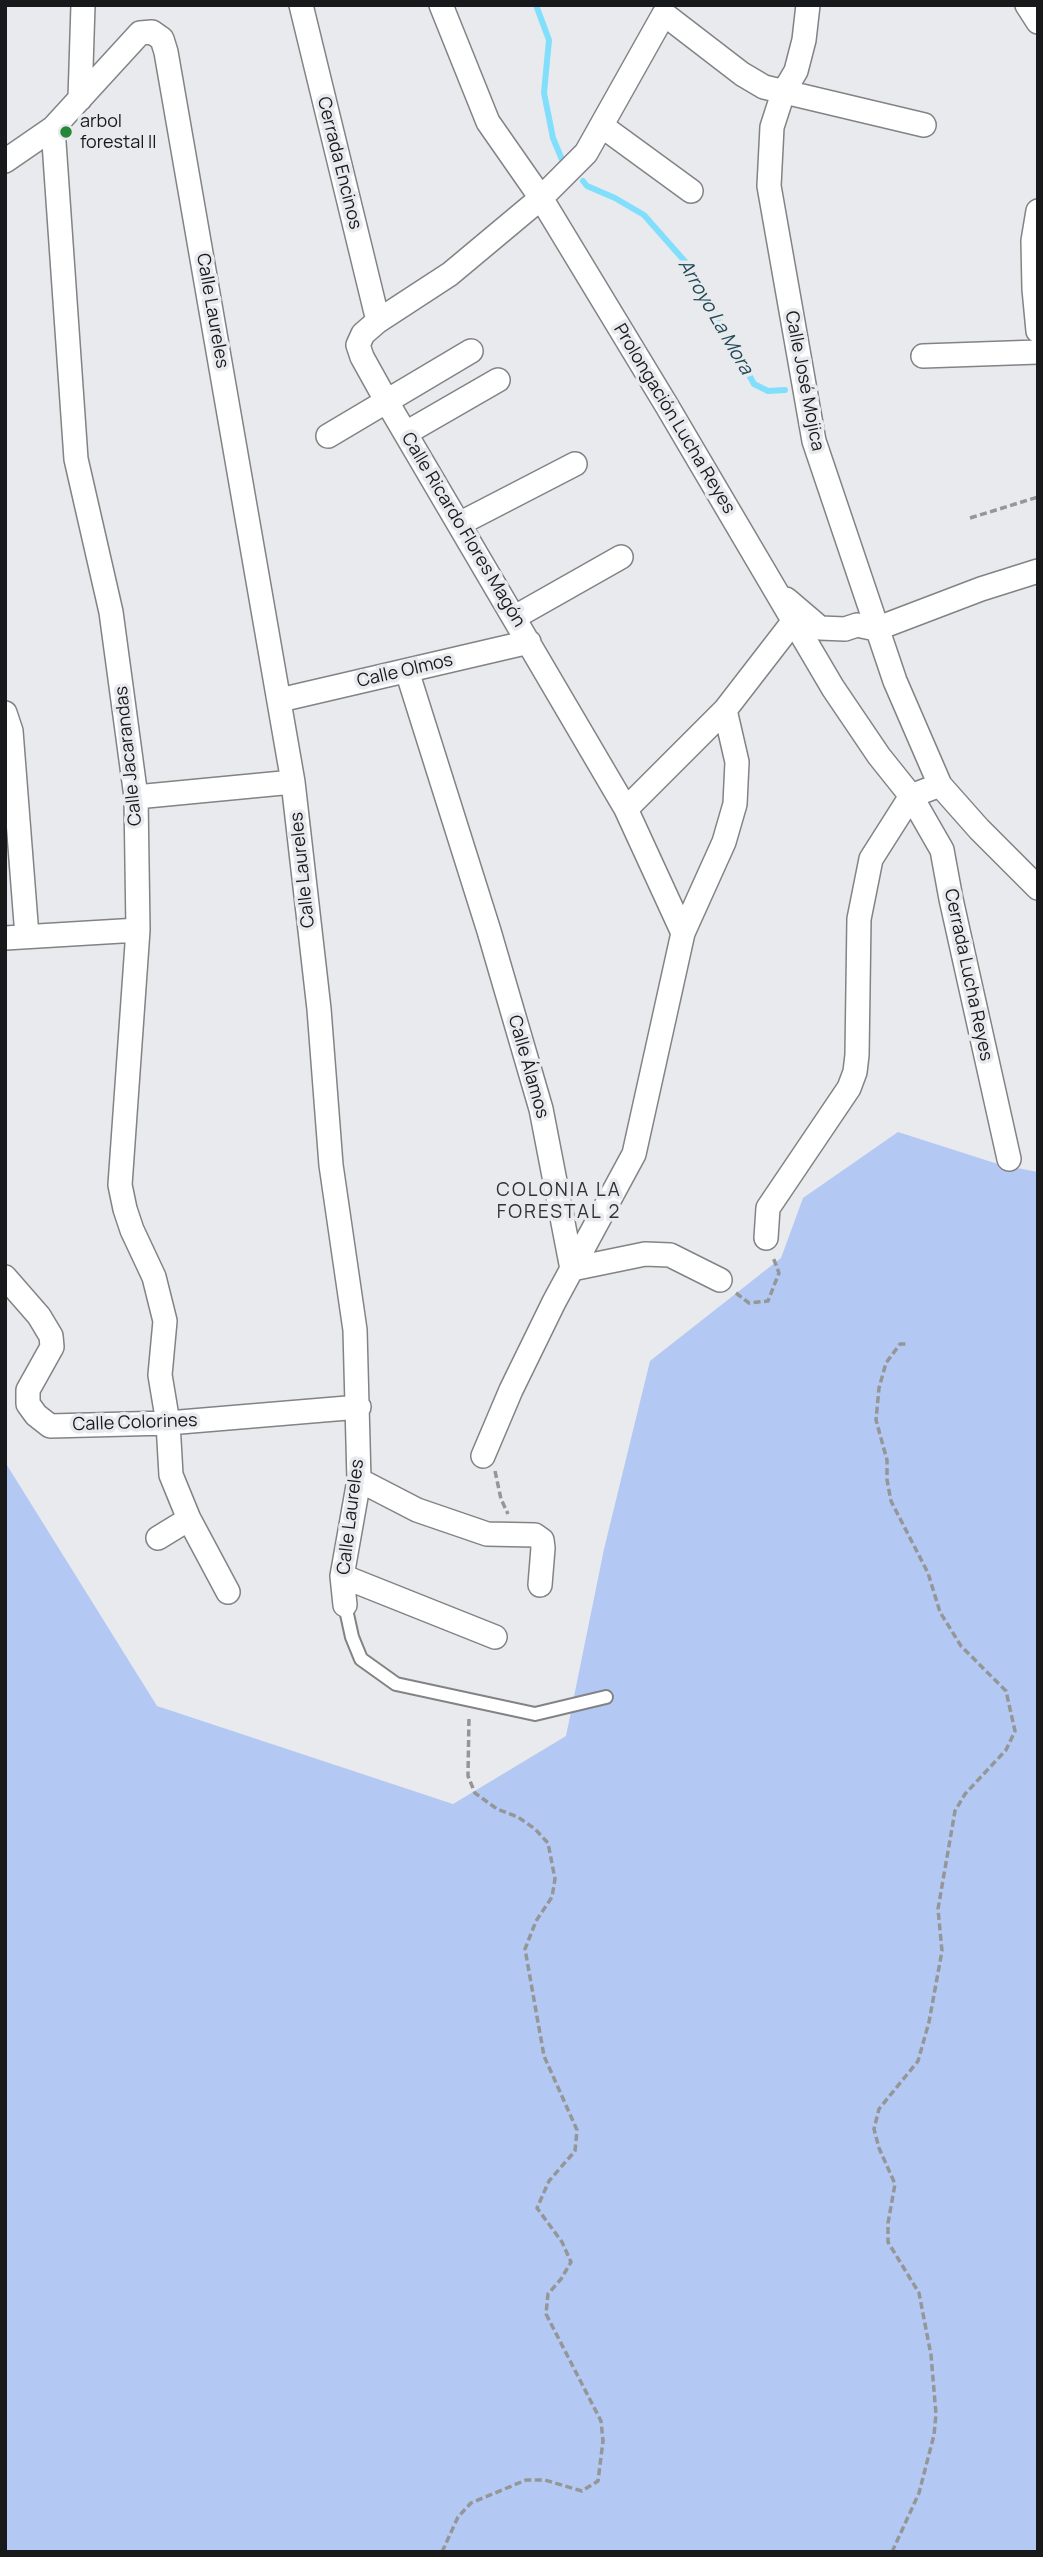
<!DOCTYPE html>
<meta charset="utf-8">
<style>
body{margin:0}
#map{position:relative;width:1043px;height:2557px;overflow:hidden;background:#e8eaed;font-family:Manrope,sans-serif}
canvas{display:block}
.frame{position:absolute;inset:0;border:7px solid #18191a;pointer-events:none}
</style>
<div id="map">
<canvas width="1043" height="2557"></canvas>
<div class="frame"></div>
</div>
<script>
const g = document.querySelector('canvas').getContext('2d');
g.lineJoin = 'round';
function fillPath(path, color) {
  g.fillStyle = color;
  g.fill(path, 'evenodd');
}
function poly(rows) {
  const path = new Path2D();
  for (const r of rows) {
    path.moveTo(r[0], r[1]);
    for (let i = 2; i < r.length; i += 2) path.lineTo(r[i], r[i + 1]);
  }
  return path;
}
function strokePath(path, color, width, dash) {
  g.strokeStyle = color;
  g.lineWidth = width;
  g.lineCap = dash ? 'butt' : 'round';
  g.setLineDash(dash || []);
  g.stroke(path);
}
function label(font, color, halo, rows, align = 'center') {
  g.font = font + ' Manrope,sans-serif';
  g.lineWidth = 7;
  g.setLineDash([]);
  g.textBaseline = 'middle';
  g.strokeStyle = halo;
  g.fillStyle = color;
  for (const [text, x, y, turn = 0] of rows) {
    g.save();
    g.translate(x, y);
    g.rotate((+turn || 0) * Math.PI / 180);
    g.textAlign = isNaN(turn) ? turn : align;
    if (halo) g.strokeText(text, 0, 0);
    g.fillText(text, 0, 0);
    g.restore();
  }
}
const green = poly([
 [898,1132,1001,1165,1038,1172,1038,2552,5,2552,5,1462,157,1706,453,1804,566,1736,604,1549,650,1361,781,1258,803,1198]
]);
const stream = poly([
 [536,5,549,40,544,93,553,138,563,162],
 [583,181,587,186,615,198,644,215,689,266,754,384,768,391,785,390]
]);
const path = poly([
 [970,518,1038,497],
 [736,1293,749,1303,768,1301,779,1273,773,1257],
 [495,1471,501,1499,508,1514],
 [442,2552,458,2517,471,2503,526,2480,545,2480,582,2491,598,2481,603,2441,601,2421,546,2314,548,2294,561,2279,571,2262,562,2242,537,2208,549,2181,575,2151,577,2130,544,2056,525,1949,536,1921,552,1897,555,1879,548,1843,535,1829,518,1817,497,1809,475,1793,468,1776,469,1716],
 [892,2552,919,2493,934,2435,936,2414,931,2355,919,2293,888,2242,888,2223,895,2184,879,2148,874,2129,879,2109,918,2061,929,2022,942,1951,938,1909,955,1811,965,1794,1006,1750,1015,1731,1006,1691,961,1646,940,1612,928,1573,891,1501,887,1480,887,1460,876,1420,879,1388,886,1363,900,1344,908,1344]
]);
const service = poly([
 [345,1605,352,1637,361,1659,396,1684,535,1714,606,1697]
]);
const minor = poly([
 [301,5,378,321],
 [441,5,488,122,541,198,667,406,833,688,879,756,911,796,940,785],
 [808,5,804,40,796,71,783,93,772,127,769,186,814,441,895,681,940,785,979,829,1038,888],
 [1027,5,1038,22],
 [80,99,83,5],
 [602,126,691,191],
 [53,128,76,459,111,612,136,797,138,930,120,1185,125,1209,132,1230,154,1277,165,1321,160,1375,168,1423,171,1475,189,1519,228,1592],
 [5,161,53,128,140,33,152,32,162,39,166,52,293,782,319,1009,331,1165,355,1330,359,1480,342,1576,345,1605],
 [1038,211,1033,241,1034,289,1038,331],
 [923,356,1038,352],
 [406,433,498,380],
 [328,436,471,351],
 [459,524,575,464],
 [786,599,820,628,845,629,857,625,876,629,981,589,1038,571],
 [515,617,621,557],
 [407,671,489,931,541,1109,572,1269],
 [280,700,529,642],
 [5,713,11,731,27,936],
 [136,797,293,782],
 [626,809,725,710,793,622],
 [683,933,626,809,387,402,362,357,358,345,363,334,378,321,450,274,541,198,586,153,664,14,742,74,764,87,924,125],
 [5,938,138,930],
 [766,1238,768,1208,849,1088,855,1072,857,1055,859,919,871,859,911,796,942,850,951,899,1009,1159],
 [572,1269,645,1254,670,1255,720,1280],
 [5,1277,39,1316,51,1336,52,1347,28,1390,28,1404,36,1415,50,1426,168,1423,359,1407],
 [483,1456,511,1390,554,1302,634,1154,683,933,724,842,735,804,737,762,725,710],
 [359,1480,417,1510,487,1534,535,1535,542,1540,543,1548,540,1585],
 [158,1538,189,1519],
 [342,1576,495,1637]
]);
const markers = [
 [66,132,7,"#288638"]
];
const poiNames = [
 ["arbol",80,122],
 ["forestal II",80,143]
];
const streetNames = [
 ["Cerrada Encinos",339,163,76],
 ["Calle Laureles",212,311,80],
 ["Calle José Mojica",804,381,79],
 ["Prolongación Lucha Reyes",674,419,59],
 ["Calle Ricardo Flores Magón",463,530,59],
 ["Calle Olmos",405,671,-13],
 ["Calle Jacarandas",129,756,-96],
 ["Calle Laureles",303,870,-96],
 ["Cerrada Lucha Reyes",968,975,78],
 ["Calle Álamos",528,1067,74],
 ["Calle Colorines",135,1423,-2],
 ["Calle Laureles",351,1517,-83]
];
const waterNames = [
 ["Arroyo La Mora",715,317,60]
];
const neighbourhoodNames = [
 ["COLONIA LA",559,1191],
 ["FORESTAL 2",559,1213]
];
fillPath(green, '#b3c9f3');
strokePath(stream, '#81dffc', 6);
strokePath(service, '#818385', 16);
strokePath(minor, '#818385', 26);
strokePath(path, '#959698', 3.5, [7, 3.5]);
strokePath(service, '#fff', 12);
strokePath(minor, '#fff', 23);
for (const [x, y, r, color] of markers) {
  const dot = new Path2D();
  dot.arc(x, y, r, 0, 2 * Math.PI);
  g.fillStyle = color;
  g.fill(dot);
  strokePath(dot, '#e8eaed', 2.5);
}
label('18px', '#18191a', '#e8eaed', poiNames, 'left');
label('18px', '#18191a', '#e8eaed', streetNames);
label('italic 19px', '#204a57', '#e8eaed', waterNames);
g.letterSpacing = '2px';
label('19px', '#313235', '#e8eaed', neighbourhoodNames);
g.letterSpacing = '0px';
</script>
